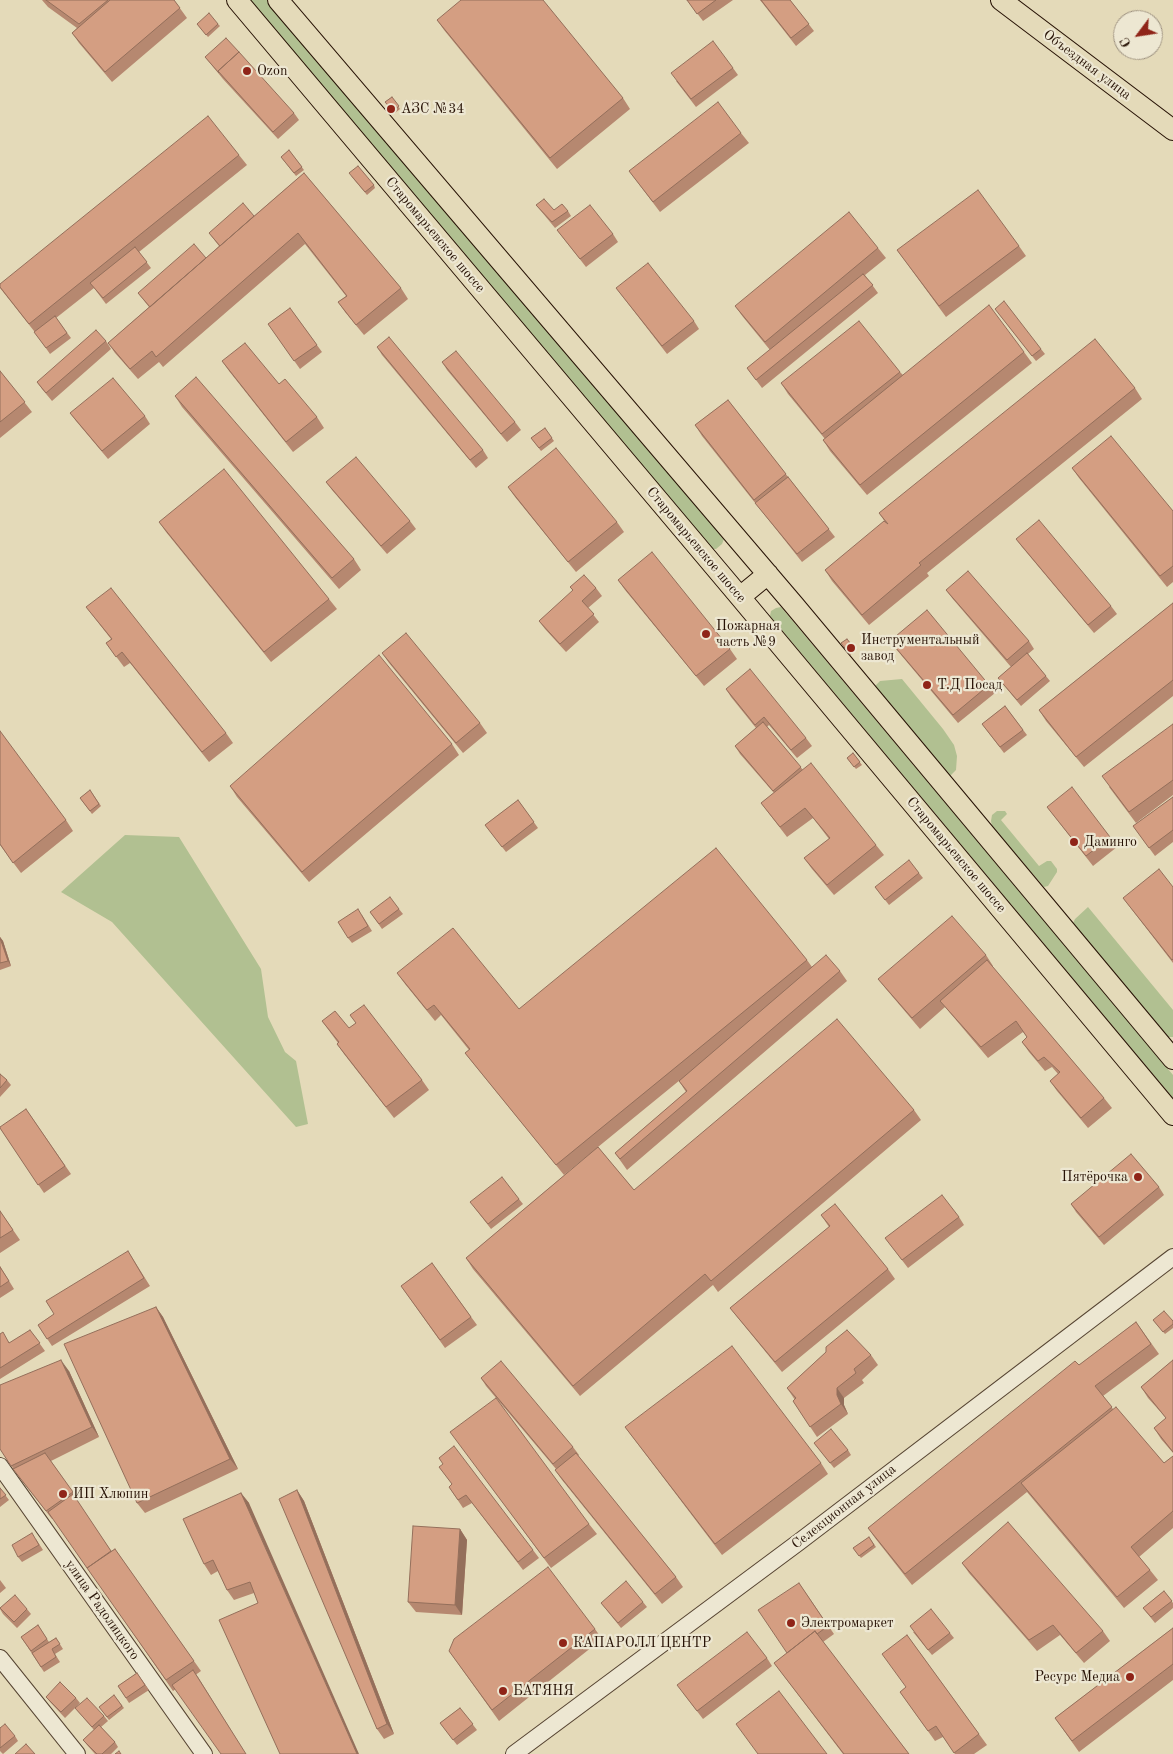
<!DOCTYPE html>
<meta charset="utf-8">
<style>
body{margin:0}
#map{position:relative;width:1173px;height:1754px;overflow:hidden;background:#e4dab9;font-family:"Old Standard TT",serif}
canvas{display:block}
.north{position:absolute;left:1113px;top:10px;width:50px;height:50px;box-sizing:border-box;background:#ede7d2;border:1px solid #9e9280;border-radius:50%;rotate:239deg;font-size:14px;font-weight:700;line-height:20px;text-align:center;color:#271205}
.north::after{content:'';display:block;margin:auto;width:18px;height:22px;background:#8f2418;clip-path:polygon(50% 0,100% 100%,50% 72%,0 100%)}
</style>
<div id="map">
<canvas width="1173" height="1754"></canvas>
<div class="north">С</div>
</div>
<script>
const g = document.querySelector('canvas').getContext('2d');
g.lineJoin = 'round';
function fillPath(path, color) {
  g.fillStyle = color;
  g.fill(path, 'evenodd');
}
function poly(rows) {
  const path = new Path2D();
  for (const r of rows) {
    path.moveTo(r[0], r[1]);
    for (let i = 2; i < r.length; i += 2) path.lineTo(r[i], r[i + 1]);
  }
  return path;
}
function strokePath(path, color, width, dash) {
  g.strokeStyle = color;
  g.lineWidth = width;
  g.lineCap = dash ? 'butt' : 'round';
  g.setLineDash(dash || []);
  g.stroke(path);
}
function label(font, color, halo, rows, align = 'center') {
  g.font = font + ' "Old Standard TT",serif';
  g.lineWidth = 4.5;
  g.setLineDash([]);
  g.textBaseline = 'middle';
  g.strokeStyle = halo;
  g.fillStyle = color;
  for (const [text, x, y, turn = 0] of rows) {
    g.save();
    g.translate(x, y);
    g.rotate((+turn || 0) * Math.PI / 180);
    g.textAlign = isNaN(turn) ? turn : align;
    if (halo) g.strokeText(text, 0, 0);
    g.fillText(text, 0, 0);
    g.restore();
  }
}
const green = poly([
 [248,0,268,0,724,539,722,544,716,549,712,549],
 [781,607,1173,1075,1173,1098,770,616,771,611,776,608],
 [902,679,943,729,954,745,957,756,956,770,950,776,875,686,880,681],
 [997,811,1005,811,1007,814,1001,820,1039,866,1047,861,1051,861,1057,869,1057,872,1048,886,1044,887,992,826,991,821,992,815],
 [125,835,179,837,261,969,268,1017,285,1052,296,1061,308,1124,296,1127,112,922,61,892],
 [1088,907,1173,1010,1173,1037,1164,1037,1072,925,1075,919]
]);
const minor = poly([
 [0,1466,204,1754],
 [0,1658,77,1754],
 [514,1754,799,1542,1173,1257]
]);
const major = poly([
 [237,0,740,597,1173,1115],
 [278,0,794,605,1173,1059],
 [1001,0,1173,130],
 [740,597,768,574]
]);
const wall = poly([
 [42,0,174,0,187,18,112,82,79,43,72,33,77,28,48,7],
 [687,0,733,0,703,21],
 [760,0,790,0,814,31,796,46],
 [437,20,623,98,630,109,557,169,444,30],
 [197,24,218,24,220,26,208,37],
 [205,57,294,113,299,120,278,139,223,79],
 [733,68,738,75,696,107,676,81],
 [392,97,400,109,395,113,385,102],
 [741,133,749,143,660,212,629,171],
 [289,150,304,170,296,176,281,157],
 [239,155,247,165,139,252,151,268,106,304,94,288,56,318,71,338,50,354,34,331,0,288],
 [304,173,401,288,408,299,364,335,345,312,338,302,346,296,305,244,163,367,159,362,138,379,115,353,108,343,149,307,138,293,206,258,219,246,209,233,254,216],
 [351,176,374,185,375,188,367,195],
 [536,205,554,210,568,211,571,216,555,228],
 [557,230,613,234,618,242,586,267],
 [1019,246,1026,256,946,317,897,250],
 [878,248,886,258,865,275,878,293,762,388,747,368,770,350,743,317,735,306],
 [616,288,694,321,699,329,667,354],
 [290,308,322,352,300,369,268,324],
 [999,314,1041,349,1045,354,1036,361],
 [106,341,111,349,52,401,42,389,37,382],
 [377,347,483,450,488,458,476,468,382,355],
 [1024,352,1032,363,867,495,830,451,823,440,825,439,788,394,781,383,900,372,903,375],
 [222,361,279,384,317,417,324,428,293,452,229,371],
 [442,362,515,422,521,430,507,442,447,370],
 [0,371,32,412,0,438],
 [1135,388,1142,399,927,573,929,576,869,625,832,581,825,570,885,522,879,513],
 [175,396,354,559,361,570,339,589,182,407],
 [728,400,835,537,802,562,702,436,695,425],
 [70,413,145,416,150,424,108,459,76,421],
 [545,428,554,441,541,451,531,438],
 [1072,468,1173,511,1173,582,1167,587,1079,478],
 [326,482,410,521,416,529,387,554,332,490],
 [508,487,617,522,624,532,576,572,515,497],
 [159,522,329,599,337,609,271,662,166,532],
 [1016,539,1111,606,1117,614,1094,633,1022,547],
 [618,580,730,649,737,659,704,686,625,590],
 [570,587,596,588,602,596,588,608,599,622,566,652,545,629,539,621,573,591],
 [946,590,1029,641,1034,649,1028,654,1050,681,1021,706,998,678,1011,667,952,598],
 [1173,603,1173,696,1084,767,1046,721,1039,710],
 [86,607,226,733,233,743,209,762,130,663,124,667,106,643,111,639],
 [847,639,856,650,850,655,841,643],
 [890,641,989,685,995,693,958,723,896,649],
 [382,653,480,723,487,733,463,753,389,663],
 [726,689,806,738,812,746,797,758,769,725,767,727,803,770,876,845,884,855,834,895,812,869,804,858,829,839,813,818,787,837,761,803,774,793,740,754,735,746,756,728,731,697],
 [1005,706,1027,735,1004,753,982,724],
 [1173,724,1173,795,1136,823,1109,787],
 [452,744,459,755,309,882,237,797,230,786],
 [853,753,862,765,856,769,847,758],
 [90,790,101,806,92,814,80,798],
 [1173,797,1173,842,1155,856,1133,826],
 [518,800,538,828,506,852,485,825],
 [1047,807,1110,837,1117,847,1093,866],
 [66,820,73,831,21,873,0,845],
 [919,873,923,878,889,905,875,887],
 [1173,887,1173,963,1123,898],
 [399,909,403,914,382,929,370,912],
 [362,915,372,931,352,943,348,938],
 [0,937,3,941,11,966,0,970],
 [986,955,993,966,992,966,1104,1098,1112,1108,1088,1128,1057,1091,1050,1081,1058,1074,1052,1067,1045,1071,1029,1052,1022,1042,1027,1037,1023,1032,988,1058,945,1007,920,1029,886,989,878,979],
 [807,960,812,967,840,971,847,981,627,1170,615,1153,686,1092,679,1081,680,1080,598,1147,634,1190,914,1110,921,1120,718,1292,713,1285,580,1396,473,1269,466,1258,592,1152,564,1175,473,1063,465,1053,469,1050,441,1015,435,1021,405,984,397,973,519,1009],
 [350,1015,422,1080,429,1090,394,1118,344,1054,337,1044,338,1043,322,1021,349,1028,356,1023],
 [0,1074,7,1080,11,1085,0,1097],
 [26,1109,71,1174,44,1193,0,1128],
 [1159,1187,1164,1195,1104,1245,1076,1212,1071,1204],
 [519,1199,523,1204,491,1229,474,1207],
 [0,1211,20,1240,0,1253],
 [821,1215,888,1269,895,1279,782,1372,738,1318,730,1308,829,1227],
 [959,1217,964,1225,908,1268,885,1238],
 [128,1251,150,1286,52,1346,38,1325,54,1314],
 [432,1263,477,1325,445,1348,401,1286],
 [0,1266,14,1289,0,1298],
 [156,1307,163,1317,238,1469,145,1513,137,1503],
 [1153,1320,1173,1321,1173,1328,1165,1334],
 [1136,1322,1159,1354,1103,1396,1113,1409,1164,1463,1173,1456,1173,1528,1139,1557,1150,1570,1158,1580,1124,1608,1027,1492,912,1585,875,1538,868,1528,1079,1365],
 [30,1330,45,1351,0,1379,0,1334,10,1343],
 [826,1352,871,1355,878,1365,862,1380,864,1383,844,1398,844,1405,848,1414,817,1437,793,1401,795,1400,787,1388],
 [1173,1360,1173,1453,1161,1439,1154,1428,1166,1418,1148,1398,1141,1387],
 [69,1371,99,1437,51,1461,78,1500,77,1501,111,1551,115,1549,201,1671,173,1691,53,1518,52,1519,19,1477,0,1449],
 [481,1378,573,1447,579,1455,578,1456,676,1577,683,1587,662,1604,562,1480,555,1470,556,1469,486,1386],
 [625,1427,821,1463,828,1474,722,1555],
 [458,1442,589,1524,597,1534,551,1568],
 [814,1443,848,1450,851,1455,834,1468],
 [439,1467,533,1550,539,1558,523,1570,472,1503,463,1508,449,1487,452,1484],
 [0,1488,9,1500,0,1507],
 [297,1490,304,1501,394,1734,384,1739,377,1729],
 [241,1493,249,1503,258,1603,254,1593,234,1600,227,1590,218,1571,211,1575,204,1564],
 [460,1529,467,1540,462,1615,416,1612,408,1602],
 [869,1537,876,1547,861,1558,853,1548],
 [36,1539,43,1550,22,1562,18,1557],
 [962,1563,1103,1631,1110,1641,1084,1663,1060,1635,1037,1651,969,1573],
 [0,1580,6,1588,0,1593],
 [799,1583,834,1634,823,1642,909,1754,843,1754,774,1663,787,1653],
 [1164,1591,1173,1603,1173,1608,1155,1623,1143,1608],
 [643,1602,647,1607,621,1628,601,1603],
 [0,1609,27,1609,31,1614,17,1628,3,1614],
 [38,1625,49,1642,56,1638,63,1649,55,1654,60,1662,44,1672,21,1637],
 [1173,1628,1173,1680,1079,1752,1055,1718],
 [595,1629,602,1639,499,1721,449,1651],
 [913,1632,950,1633,954,1638,932,1655],
 [907,1635,987,1745,974,1754,955,1754,943,1737,935,1741,900,1692,906,1687],
 [767,1658,772,1666,703,1719,683,1693],
 [137,1673,149,1690,129,1703,118,1686],
 [114,1695,124,1708,109,1720,99,1707],
 [46,1697,76,1698,80,1703,65,1718,50,1702],
 [75,1708,104,1716,108,1721,101,1727,115,1742,118,1747,111,1754,95,1754,87,1745,83,1740,94,1730],
 [460,1708,477,1730,457,1745,440,1723],
 [0,1728,15,1736,18,1741,3,1754,0,1751]
]);
const shadedWall = poly([
 [0,937,3,941,11,966,8,961],
 [156,1307,163,1317,238,1469,230,1459],
 [61,1360,69,1371,99,1437,92,1427],
 [837,1388,844,1398,844,1405,848,1414,841,1404,837,1395],
 [297,1490,304,1501,394,1734,387,1724],
 [241,1493,249,1503,359,1754,357,1754],
 [460,1529,467,1540,462,1615,455,1605],
 [193,1670,198,1677,246,1754]
]);
const building = poly([
 [46,0,108,0,79,24,46,0],
 [110,0,174,0,180,8,105,72,72,33,110,0],
 [461,0,543,0,623,98,550,158,437,20,461,0],
 [687,0,716,0,697,14,687,0],
 [761,0,790,0,809,24,791,38,761,0],
 [209,13,218,24,206,35,197,24,209,13],
 [226,38,239,52,218,71,219,73,205,57,226,38],
 [713,41,733,68,691,99,671,73,713,41],
 [239,52,294,113,273,132,218,71,239,52],
 [392,97,399,106,393,111,385,102,392,97],
 [718,102,741,133,653,202,629,171,718,102],
 [208,116,239,155,29,324,0,287,0,284,208,116],
 [289,150,302,167,294,173,281,157,289,150],
 [358,166,374,185,365,192,349,173,358,166],
 [304,173,401,288,356,325,338,302,347,296,298,233,156,357,152,351,130,369,108,343,304,173],
 [978,190,1019,246,939,306,897,250,978,190],
 [544,199,554,210,562,204,568,211,552,222,536,205,544,199],
 [243,203,254,216,220,246,209,233,243,203],
 [590,205,613,234,580,259,557,230,590,205],
 [849,212,878,248,765,342,735,306,849,212],
 [194,244,206,258,150,307,138,293,194,244],
 [135,247,147,262,103,298,90,283,135,247],
 [648,263,694,321,662,346,616,288,648,263],
 [863,274,873,285,756,380,747,368,863,274],
 [1004,301,1041,349,1032,356,995,309,1004,301],
 [989,305,1024,352,860,485,823,440,989,305],
 [290,308,317,345,294,361,268,324,290,308],
 [55,316,67,333,46,348,34,332,55,316],
 [859,321,900,372,822,434,781,383,859,321],
 [96,330,106,341,46,393,37,382,96,330],
 [389,337,483,450,470,460,377,347,389,337],
 [1095,339,1135,388,919,563,921,565,862,615,825,570,884,521,888,524,879,513,1095,339],
 [245,343,279,384,285,379,317,417,286,442,222,361,245,343],
 [456,351,515,422,501,434,442,362,456,351],
 [0,371,25,402,0,422,0,371],
 [196,377,354,559,332,578,175,396,196,377],
 [113,378,145,416,102,451,70,413,113,378],
 [728,400,786,474,754,500,695,425,728,400],
 [545,428,552,438,539,448,531,438,545,428],
 [1111,436,1173,511,1173,566,1160,576,1072,468,1111,436],
 [556,448,617,522,568,562,508,487,556,448],
 [356,457,410,521,381,546,326,482,356,457],
 [224,469,329,599,264,652,159,522,224,469],
 [788,477,829,529,797,554,755,503,788,477],
 [1039,520,1111,606,1088,625,1016,539,1039,520],
 [652,552,730,649,696,676,618,580,652,552],
 [968,571,1029,641,1007,660,946,590,968,571],
 [584,575,596,588,582,601,594,614,560,644,539,621,573,590,570,587,584,575],
 [111,588,226,733,202,752,122,652,116,657,106,643,112,639,86,607,111,588],
 [1173,603,1173,680,1076,757,1039,710,1173,603],
 [927,610,989,685,953,715,890,641,927,610],
 [406,633,480,723,456,743,382,653,406,633],
 [847,639,854,648,848,652,841,643,847,639],
 [1027,653,1046,676,1017,700,998,678,1027,653],
 [379,655,452,744,302,872,230,786,379,655],
 [750,669,806,738,791,750,764,717,755,725,726,689,750,669],
 [1005,706,1023,730,1000,747,982,724,1005,706],
 [763,722,801,767,773,791,735,746,763,722],
 [1173,724,1173,780,1129,812,1102,776,1173,724],
 [0,731,66,820,13,863,0,844,0,731],
 [853,753,860,762,854,767,847,758,853,753],
 [811,763,876,845,827,885,804,858,830,838,805,808,780,827,761,803,811,763],
 [1072,787,1110,837,1086,856,1047,807,1072,787],
 [90,790,99,804,90,811,80,798,90,790],
 [1173,797,1173,830,1149,848,1133,826,1173,797],
 [518,800,534,822,502,847,485,825,518,800],
 [716,848,807,960,556,1165,465,1053,470,1049,434,1005,427,1010,397,973,453,928,519,1009,716,848],
 [909,860,919,873,885,900,875,887,909,860],
 [1159,869,1173,887,1173,959,1172,960,1123,898,1159,869],
 [390,897,399,909,379,924,370,912,390,897],
 [358,909,368,926,348,938,338,922,358,909],
 [952,916,986,955,912,1018,878,979,952,916],
 [0,938,8,961,0,963,0,938],
 [826,955,840,971,620,1159,615,1153,687,1091,679,1081,826,955],
 [987,960,1104,1098,1081,1118,1050,1081,1060,1072,1044,1057,1038,1061,1022,1042,1027,1037,1016,1021,981,1047,940,1001,987,960],
 [364,1005,422,1080,386,1107,337,1044,339,1042,322,1021,335,1011,349,1028,356,1023,350,1015,364,1005],
 [837,1019,914,1110,711,1281,705,1274,573,1386,466,1258,598,1147,634,1190,837,1019],
 [0,1074,7,1080,0,1088,0,1074],
 [26,1109,65,1166,38,1185,0,1128,0,1127,26,1109],
 [1131,1154,1159,1187,1099,1237,1071,1204,1131,1154],
 [502,1177,519,1199,488,1224,470,1202,502,1177],
 [942,1195,959,1217,902,1260,885,1238,942,1195],
 [835,1204,888,1269,775,1362,730,1308,830,1226,821,1215,835,1204],
 [0,1211,13,1230,0,1238,0,1211],
 [128,1251,144,1278,47,1339,38,1325,54,1314,46,1301,128,1251],
 [432,1263,471,1317,440,1340,401,1286,432,1263],
 [0,1267,9,1281,0,1287,0,1267],
 [156,1307,230,1459,137,1503,64,1344,156,1307],
 [1164,1311,1173,1321,1173,1324,1163,1332,1153,1320,1164,1311],
 [1136,1322,1151,1344,1095,1386,1112,1407,905,1574,868,1528,1075,1361,1079,1365,1136,1322],
 [30,1330,40,1343,0,1368,0,1334,3,1332,9,1343,30,1330],
 [847,1330,871,1355,854,1369,856,1373,837,1388,837,1395,841,1404,810,1427,793,1401,796,1398,787,1388,826,1352,826,1347,847,1330],
 [732,1346,821,1463,715,1544,625,1427,732,1346],
 [61,1360,92,1427,11,1466,0,1449,0,1385,61,1360],
 [1173,1360,1173,1452,1154,1428,1166,1418,1141,1387,1173,1360],
 [501,1361,573,1447,553,1464,481,1378,501,1361],
 [496,1398,589,1524,544,1558,450,1432,496,1398],
 [1116,1407,1164,1463,1173,1456,1173,1511,1131,1547,1150,1570,1117,1597,1021,1483,1116,1407],
 [831,1429,848,1450,830,1463,814,1443,831,1429],
 [454,1446,533,1550,518,1562,466,1495,458,1500,449,1487,452,1484,439,1467,443,1464,439,1458,454,1446],
 [45,1453,73,1492,46,1511,13,1469,45,1453],
 [576,1453,676,1577,655,1594,555,1470,576,1453],
 [0,1488,6,1495,0,1499,0,1488],
 [297,1490,387,1724,377,1729,279,1499,297,1490],
 [241,1493,357,1754,280,1754,219,1620,258,1603,250,1582,227,1590,213,1560,204,1564,183,1519,241,1493],
 [73,1494,111,1551,87,1568,48,1512,73,1494],
 [1008,1522,1103,1631,1076,1653,1053,1625,1029,1640,962,1563,1008,1522],
 [413,1526,460,1529,455,1605,408,1602,413,1526],
 [32,1533,39,1545,18,1557,12,1545,32,1533],
 [869,1537,874,1545,859,1556,853,1548,869,1537],
 [115,1549,194,1661,166,1680,87,1568,115,1549],
 [548,1567,595,1629,492,1710,449,1651,454,1639,548,1567],
 [626,1581,643,1602,618,1623,601,1603,626,1581],
 [799,1583,828,1626,817,1634,815,1631,787,1653,758,1610,799,1583],
 [1164,1591,1172,1601,1151,1617,1143,1608,1164,1591],
 [15,1595,27,1609,14,1622,0,1608,15,1595],
 [931,1609,950,1633,928,1650,910,1626,931,1609],
 [38,1625,47,1639,31,1651,21,1637,38,1625],
 [1173,1628,1173,1664,1072,1741,1055,1718,1173,1628],
 [815,1631,909,1754,844,1754,774,1663,815,1631],
 [747,1632,767,1658,697,1711,677,1685,747,1632],
 [907,1635,979,1734,954,1753,936,1726,928,1731,900,1692,906,1687,882,1654,907,1635],
 [56,1638,60,1644,52,1649,56,1657,41,1667,32,1653,56,1638],
 [193,1670,246,1754,221,1754,172,1685,193,1670],
 [137,1673,145,1685,126,1698,118,1686,137,1673],
 [60,1682,76,1698,61,1712,46,1697,60,1682],
 [779,1691,827,1754,758,1754,736,1724,779,1691],
 [114,1695,122,1706,107,1717,99,1707,114,1695],
 [87,1698,104,1716,92,1727,75,1708,87,1698],
 [460,1708,473,1724,453,1740,440,1723,460,1708],
 [5,1724,15,1736,0,1748,0,1728,5,1724],
 [99,1725,115,1742,102,1754,97,1754,83,1740,99,1725],
 [26,1744,35,1754,15,1754,26,1744],
 [119,1751,121,1754,115,1754,119,1751]
]);
const markers = [
 [247,71,5,"#8f2418"],
 [391,109,5,"#8f2418"],
 [706,634,5,"#8f2418"],
 [851,648,5,"#8f2418"],
 [927,685,5,"#8f2418"],
 [1074,842,5,"#8f2418"],
 [1138,1177,5,"#8f2418"],
 [63,1494,5,"#8f2418"],
 [791,1623,5,"#8f2418"],
 [563,1643,5,"#8f2418"],
 [1130,1677,5,"#8f2418"],
 [503,1691,5,"#8f2418"]
];
const streetNames = [
 ["Объездная улица",1087,65,37],
 ["Старомарьевское шоссе",435,235,50],
 ["Старомарьевское шоссе",696,545,50],
 ["Старомарьевское шоссе",956,855,50],
 ["Селекционная улица",844,1507,-38],
 ["улица Радолицкого",102,1610,55]
];
const poiNames = [
 ["Ozon",257,71],
 ["АЗС №34",401,109],
 ["Пожарная",716,626],
 ["часть №9",716,642],
 ["Инструментальный",861,640],
 ["завод",861,656],
 ["Т.Д Посад",937,685],
 ["Даминго",1084,842],
 ["Пятёрочка",1128,1177,"right"],
 ["ИП Хлюпин",73,1494],
 ["Электромаркет",801,1623],
 ["КАПАРОЛЛ ЦЕНТР",573,1643],
 ["Ресурс Медиа",1120,1677,"right"],
 ["БАТЯНЯ",513,1691]
];
fillPath(green, '#b1c091');
strokePath(minor, '#564432', 18);
strokePath(major, '#271205', 22);
strokePath(minor, '#ede7d2', 16);
strokePath(major, '#e4dab9', 20);
fillPath(wall, '#b68870');
fillPath(shadedWall, '#946f5b');
fillPath(building, '#d49e82');
strokePath(building, '#946f5b', 1);
for (const [x, y, r, color] of markers) {
  const dot = new Path2D();
  dot.arc(x, y, r, 0, 2 * Math.PI);
  g.fillStyle = color;
  g.fill(dot);
  strokePath(dot, '#ede7d2', 2);
}
label('14px', '#271205', '#ede7d2', streetNames);
label('14px', '#271205', '#ede7d2', poiNames, 'left');
</script>
